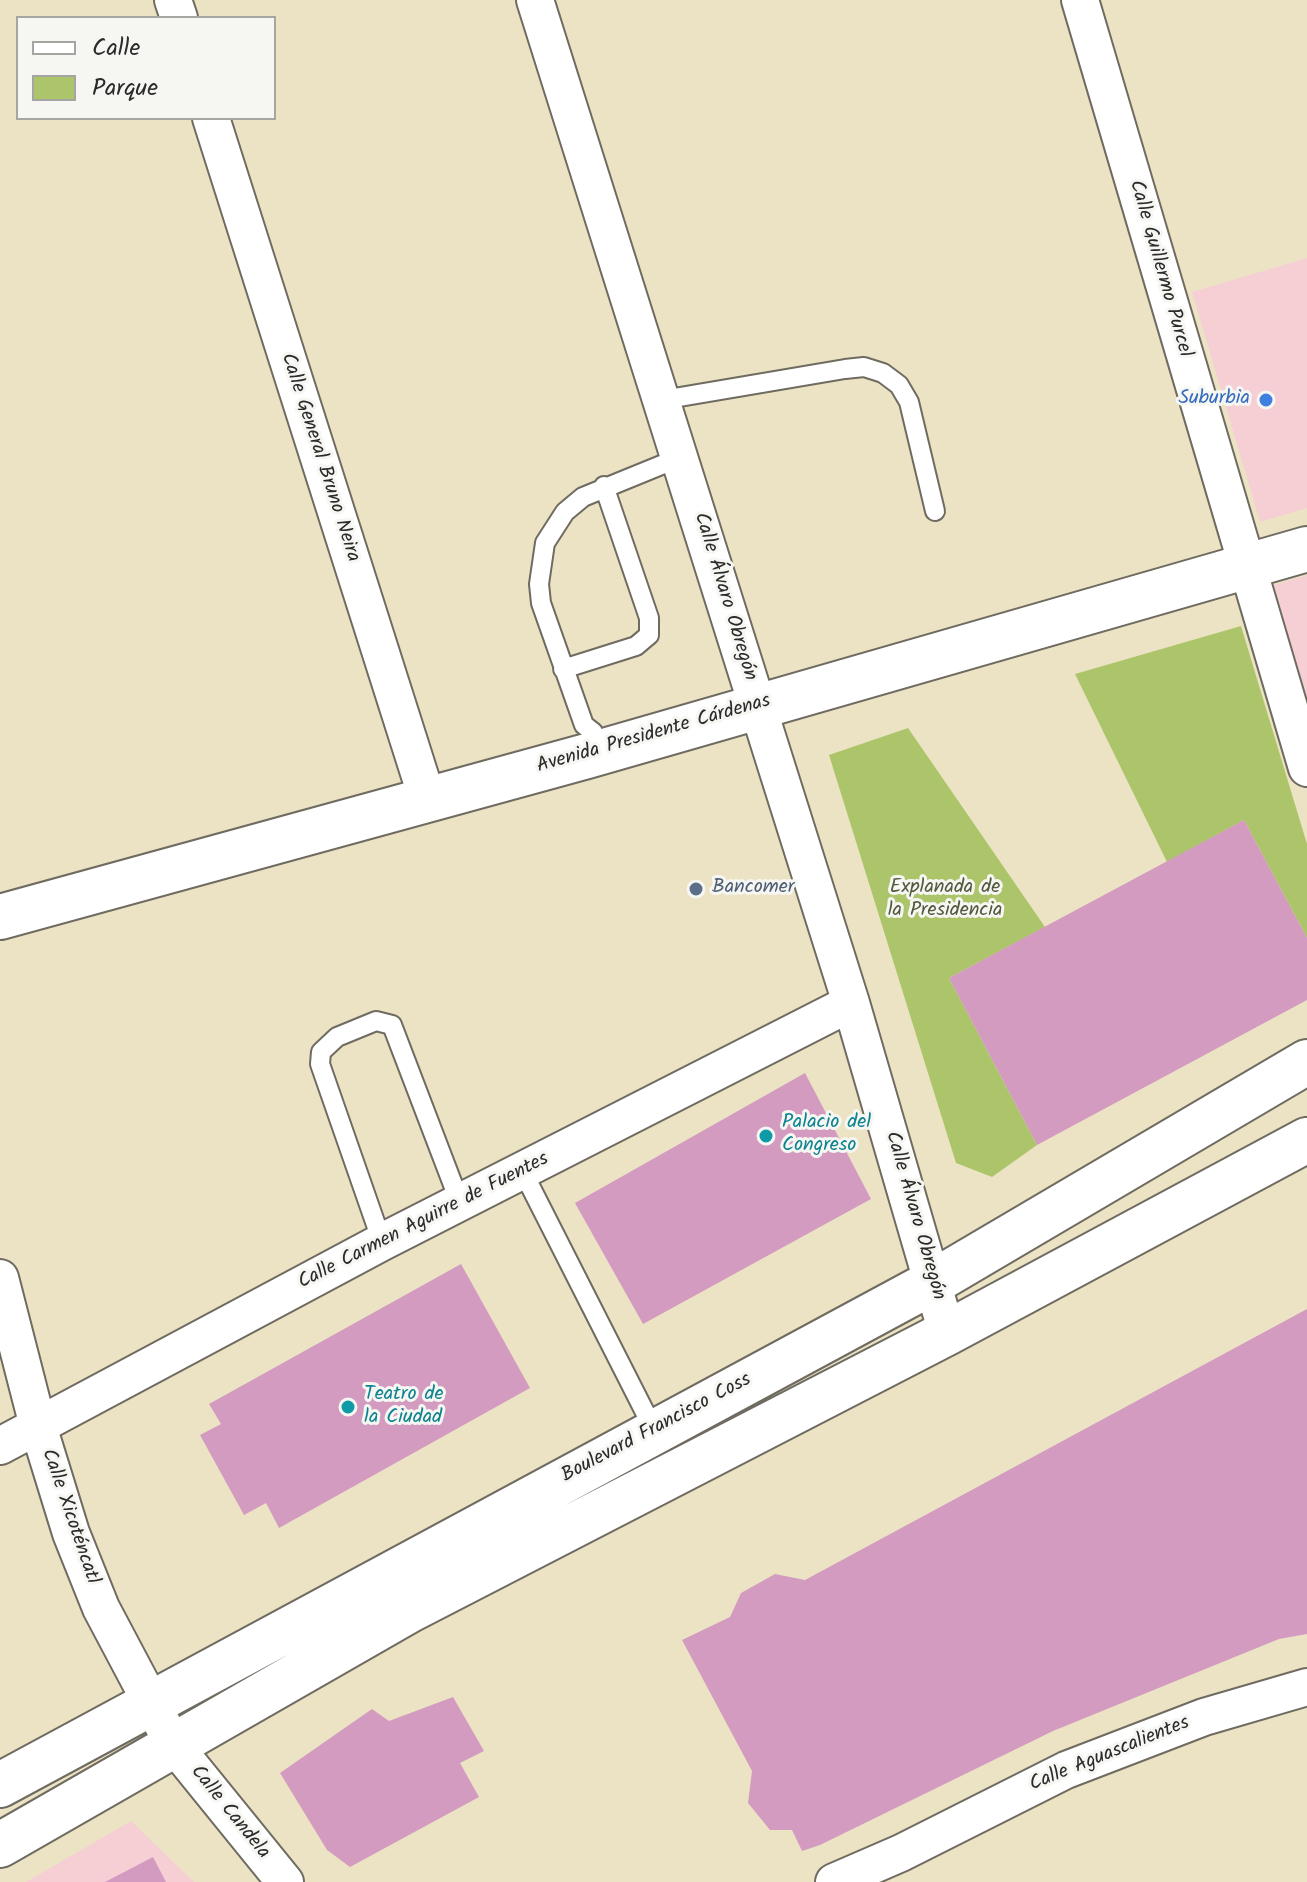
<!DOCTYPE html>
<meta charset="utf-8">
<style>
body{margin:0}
#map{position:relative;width:1307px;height:1882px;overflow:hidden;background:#ece3c5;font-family:Kalam,sans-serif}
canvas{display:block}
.legend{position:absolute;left:16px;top:16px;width:260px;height:104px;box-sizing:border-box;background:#f6f6f2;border:2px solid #a5a5a2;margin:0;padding:10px 14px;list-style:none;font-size:24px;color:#2b2b2b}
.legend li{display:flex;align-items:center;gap:16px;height:40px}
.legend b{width:40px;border:2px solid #a5a5a2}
</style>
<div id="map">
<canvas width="1307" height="1882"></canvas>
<ul class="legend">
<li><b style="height:10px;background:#fff"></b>Calle</li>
<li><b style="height:22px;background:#adc56a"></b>Parque</li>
</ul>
</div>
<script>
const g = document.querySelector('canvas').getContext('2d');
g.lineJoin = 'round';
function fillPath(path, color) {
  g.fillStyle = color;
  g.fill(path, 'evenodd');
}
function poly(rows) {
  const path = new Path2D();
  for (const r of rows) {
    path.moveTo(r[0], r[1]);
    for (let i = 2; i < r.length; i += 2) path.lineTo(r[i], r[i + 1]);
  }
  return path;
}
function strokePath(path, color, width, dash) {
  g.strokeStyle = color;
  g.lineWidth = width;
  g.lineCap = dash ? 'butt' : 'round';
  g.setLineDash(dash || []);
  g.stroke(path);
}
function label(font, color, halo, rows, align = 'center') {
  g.font = font + ' Kalam,sans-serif';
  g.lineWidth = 6;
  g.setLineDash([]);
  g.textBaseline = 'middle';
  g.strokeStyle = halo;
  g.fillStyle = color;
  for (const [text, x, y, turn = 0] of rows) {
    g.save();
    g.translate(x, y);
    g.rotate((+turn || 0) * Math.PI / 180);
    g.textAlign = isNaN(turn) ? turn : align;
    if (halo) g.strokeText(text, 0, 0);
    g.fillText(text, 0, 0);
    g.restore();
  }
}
const built = poly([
 [1307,258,1307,508,1260,522,1192,292],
 [1307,575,1307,704,1274,585],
 [131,1821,194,1882,26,1882]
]);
const green = poly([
 [1241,626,1307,844,1307,938,1244,820,1167,862,1075,674],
 [908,728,1045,927,949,978,1037,1145,992,1177,956,1163,829,755]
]);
const building = poly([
 [1244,820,1307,938,1307,1000,1037,1145,949,978],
 [805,1073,871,1199,643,1324,575,1203],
 [461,1264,530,1388,279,1528,266,1503,244,1515,200,1435,221,1424,209,1404],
 [1307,1309,1307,1634,1279,1639,1053,1731,820,1845,802,1851,792,1830,770,1830,748,1803,752,1771,682,1640,730,1617,741,1593,775,1574,805,1580],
 [453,1697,484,1751,460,1763,479,1797,350,1867,327,1850,280,1773,372,1709,389,1721],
 [153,1857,166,1882,105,1882]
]);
const service = poly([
 [662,400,845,369,864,367,883,373,899,385,909,402,935,511],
 [563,669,636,646,649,635,649,618,604,486],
 [599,752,593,732,584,725,541,603,539,584,545,543,565,512,583,497,681,457],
 [523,1172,654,1430],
 [382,1242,320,1064,321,1052,337,1037,376,1021,392,1025,460,1203]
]);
const minor = poly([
 [173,0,179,18],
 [535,0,851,1003,947,1333],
 [1080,0,1307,768],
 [211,118,427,798],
 [0,1278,38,1426,71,1533,101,1608,173,1744,285,1882],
 [0,1446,382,1242,851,1003],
 [834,1882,901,1853,1066,1770,1204,1717,1307,1687]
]);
const primary = poly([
 [0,917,587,756,1307,549],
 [0,1785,935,1281,1307,1062],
 [0,1845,410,1610,947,1333,1307,1140]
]);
const markers = [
 [1266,400,8,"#3f7fe0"],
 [696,889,8,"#5c6f8a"],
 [766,1136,8,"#0f9aa8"],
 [348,1407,8,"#0f9aa8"]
];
const streetNames = [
 ["Calle Guillermo Purcel",1159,269,74],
 ["Calle General Bruno Neira",319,458,72],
 ["Calle Álvaro Obregón",724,597,73],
 ["Avenida Presidente Cárdenas",654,735,-16],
 ["Calle Álvaro Obregón",914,1216,74],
 ["Calle Carmen Aguirre de Fuentes",424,1222,-27],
 ["Boulevard Francisco Coss",657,1429,-28],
 ["Calle Xicoténcatl",69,1517,71],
 ["Calle Aguascalientes",1110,1755,-22],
 ["Calle Candela",229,1813,51]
];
const shopNames = [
 ["Suburbia",1250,400]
];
const serviceNames = [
 ["Bancomer",712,889]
];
const parkNames = [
 ["Explanada de",945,889],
 ["la Presidencia",945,912]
];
const cultureNames = [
 ["Palacio del",782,1124],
 ["Congreso",782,1147],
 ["Teatro de",364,1396],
 ["la Ciudad",364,1419]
];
fillPath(built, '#f6cfd5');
fillPath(green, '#adc56a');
fillPath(building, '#d39bc0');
strokePath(service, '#6f6b61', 22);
strokePath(minor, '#6f6b61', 40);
strokePath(primary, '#6f6b61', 48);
strokePath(service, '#fff', 18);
strokePath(minor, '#fff', 36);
strokePath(primary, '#fff', 44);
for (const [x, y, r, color] of markers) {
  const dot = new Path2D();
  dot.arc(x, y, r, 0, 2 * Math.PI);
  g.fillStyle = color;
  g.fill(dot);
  strokePath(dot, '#f6f6f2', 3);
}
label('20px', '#2b2b2b', '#f6f6f2', streetNames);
label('20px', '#366cbe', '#f6f6f2', shopNames, 'right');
label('20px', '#4e5e75', '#f6f6f2', serviceNames, 'left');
label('20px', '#52593e', '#f6f6f2', parkNames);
label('20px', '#0d838f', '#f6f6f2', cultureNames, 'left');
</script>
